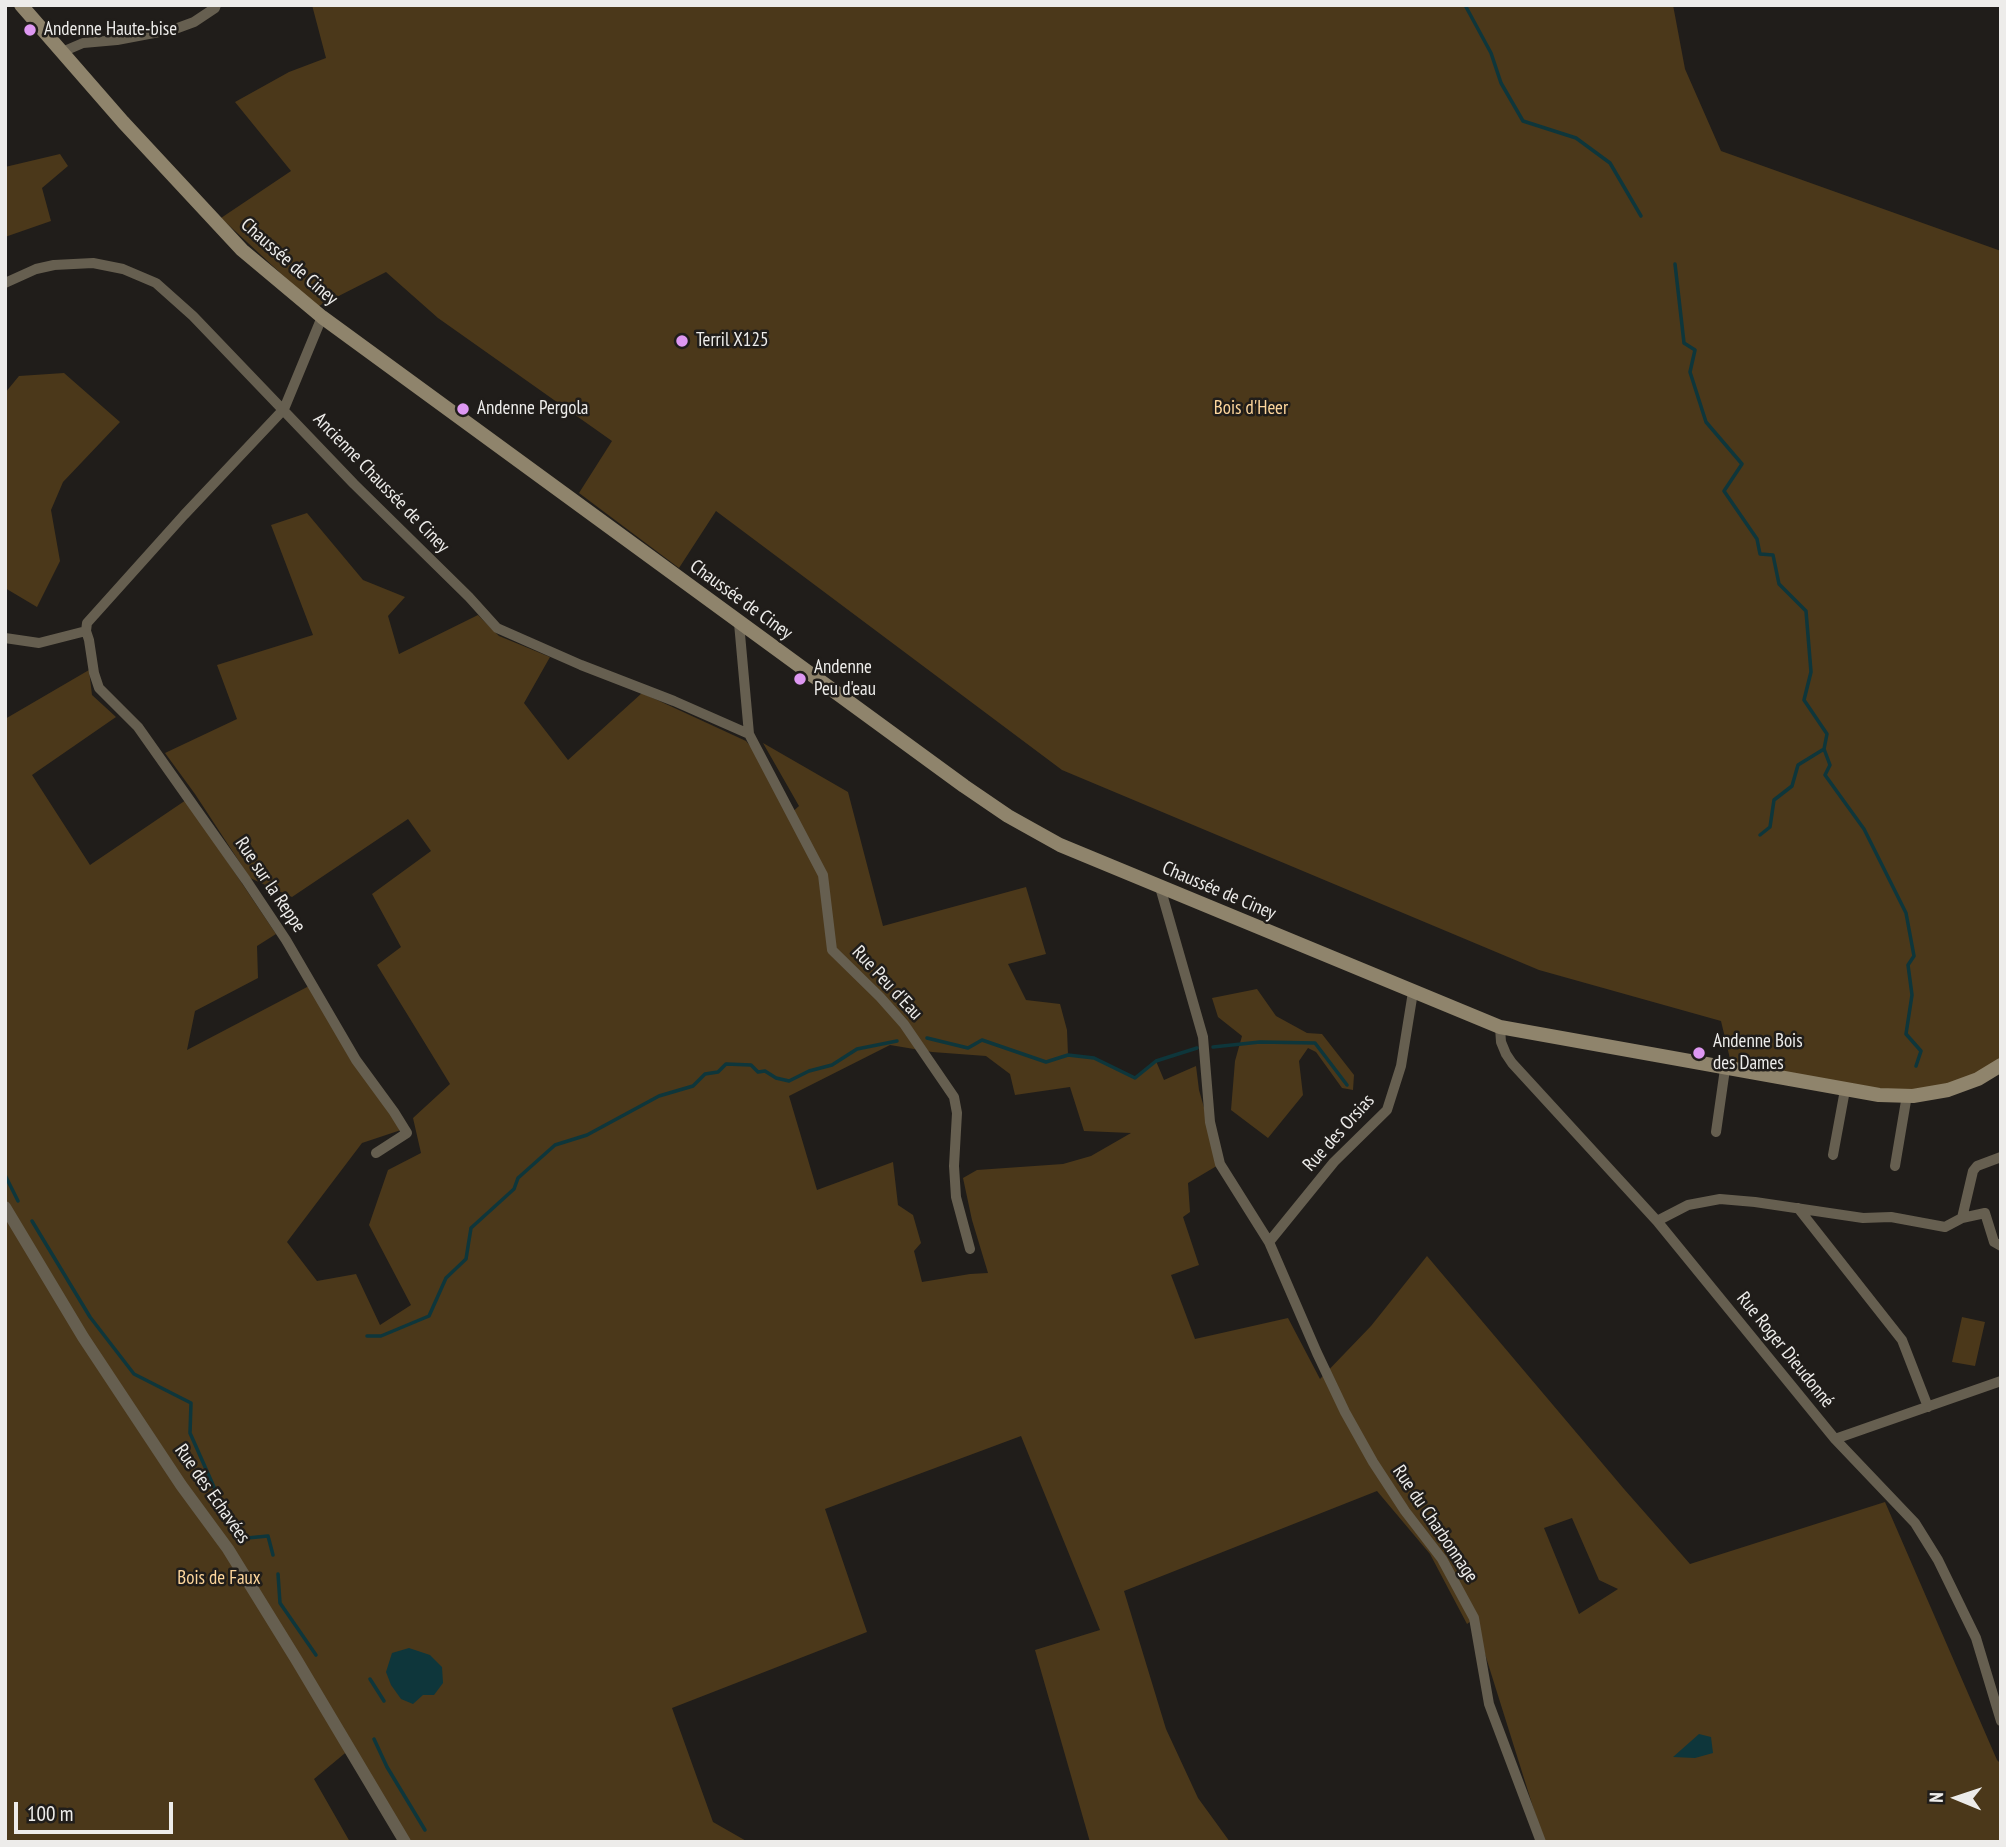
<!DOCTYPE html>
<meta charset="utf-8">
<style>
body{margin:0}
#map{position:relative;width:2006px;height:1847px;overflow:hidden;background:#201d1a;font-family:"PT Sans Narrow",sans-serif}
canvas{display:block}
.frame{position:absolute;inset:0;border:7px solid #edecea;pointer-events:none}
.north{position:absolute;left:1922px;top:1763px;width:70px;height:70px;-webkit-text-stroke:5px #201d1a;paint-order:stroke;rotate:272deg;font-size:19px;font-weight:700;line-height:28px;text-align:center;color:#edecea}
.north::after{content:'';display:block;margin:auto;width:24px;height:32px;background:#edecea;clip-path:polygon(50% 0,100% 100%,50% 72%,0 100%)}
.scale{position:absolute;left:14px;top:1802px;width:159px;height:32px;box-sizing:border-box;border:4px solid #edecea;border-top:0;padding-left:9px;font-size:21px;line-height:24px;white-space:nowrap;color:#edecea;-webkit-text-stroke:5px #201d1a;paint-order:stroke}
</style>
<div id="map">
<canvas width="2006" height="1847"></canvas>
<div class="frame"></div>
<div class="north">N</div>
<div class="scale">100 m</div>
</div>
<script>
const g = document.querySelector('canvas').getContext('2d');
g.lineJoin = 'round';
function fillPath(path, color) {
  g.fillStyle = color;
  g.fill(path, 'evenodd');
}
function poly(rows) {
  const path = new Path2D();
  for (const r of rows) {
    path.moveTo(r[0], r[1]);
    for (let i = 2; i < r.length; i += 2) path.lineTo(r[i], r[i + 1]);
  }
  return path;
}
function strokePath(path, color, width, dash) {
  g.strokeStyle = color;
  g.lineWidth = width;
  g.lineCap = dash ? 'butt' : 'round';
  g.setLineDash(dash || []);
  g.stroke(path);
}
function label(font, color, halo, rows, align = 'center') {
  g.font = font + ' "PT Sans Narrow",sans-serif';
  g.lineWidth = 5;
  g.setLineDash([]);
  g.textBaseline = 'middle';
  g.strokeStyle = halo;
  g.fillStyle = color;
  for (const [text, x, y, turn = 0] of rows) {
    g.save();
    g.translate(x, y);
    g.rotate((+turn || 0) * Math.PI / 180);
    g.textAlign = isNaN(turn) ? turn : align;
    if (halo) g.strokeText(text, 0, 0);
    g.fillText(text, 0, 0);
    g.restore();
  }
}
const green = poly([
 [312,5,1673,5,1685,69,1721,151,2001,251,2001,1004,1999,1008,2001,1017,2001,1065,1978,1079,1907,1095,1731,1063,1721,1021,1539,970,1062,770,716,511,679,568,579,493,612,441,438,318,386,272,317,307,221,218,291,171,235,102,289,72,326,58],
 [60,154,68,166,42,188,51,221,5,237,5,167],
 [64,373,120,422,63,482,51,510,60,561,37,607,5,588,5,393,19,376],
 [307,513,363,580,405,597,388,616,399,654,478,615,499,636,550,657,524,703,568,760,642,693,746,741,755,752,788,816,799,806,763,743,848,792,883,926,1026,887,1046,954,1008,964,1026,1000,1060,1004,1067,1030,1068,1055,1094,1058,1135,1078,1156,1061,1164,1080,1196,1066,1199,1090,1220,1164,1188,1183,1190,1212,1183,1217,1199,1265,1171,1275,1195,1339,1288,1318,1320,1379,1371,1326,1427,1256,1624,1489,1690,1564,1885,1502,1997,1760,2001,1764,2001,1842,1544,1842,1474,1619,1467,1624,1430,1554,1377,1491,1124,1591,1166,1729,1198,1798,1230,1842,1090,1842,1035,1650,1100,1630,1021,1436,825,1509,867,1632,672,1708,713,1822,748,1842,405,1842,350,1749,314,1779,350,1842,5,1842,5,719,89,670,92,695,116,717,32,775,90,865,186,800,276,934,257,946,258,978,195,1011,187,1050,309,986,401,1130,362,1143,287,1242,317,1281,356,1274,380,1325,411,1305,369,1225,388,1170,421,1153,413,1118,450,1084,377,965,401,947,372,894,431,851,408,819,292,897,250,878,195,794,165,753,237,719,217,665,313,635,271,525],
 [890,1045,932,1052,986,1056,1010,1074,1015,1095,1070,1087,1084,1131,1131,1133,1091,1156,1063,1164,977,1170,963,1178,972,1220,988,1273,970,1274,922,1282,914,1251,921,1243,913,1215,898,1205,893,1162,817,1190,789,1096],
 [1572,1518,1599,1580,1618,1589,1579,1614,1544,1528],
 [1257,989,1276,1016,1307,1033,1322,1034,1354,1075,1353,1090,1342,1088,1316,1052,1308,1048,1299,1061,1303,1095,1268,1138,1231,1110,1235,1061,1242,1036,1218,1017,1212,998],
 [1962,1317,1985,1322,1975,1366,1952,1362]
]);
const water = poly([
 [409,1648,430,1655,442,1667,443,1683,434,1695,423,1695,413,1704,401,1699,391,1685,386,1672,392,1653],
 [1699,1734,1711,1737,1713,1753,1695,1758,1673,1757]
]);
const stream = poly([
 [1465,5,1491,53,1501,83,1523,121,1576,138,1610,163,1641,216],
 [1675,264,1684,343,1695,350,1690,372,1706,422,1742,464,1724,491,1757,539,1760,554,1773,555,1779,584,1806,611,1811,672,1804,700,1827,734,1824,749,1830,765,1825,775,1864,829,1906,913,1914,956,1908,965,1912,995,1906,1034,1921,1051,1916,1066],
 [1760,835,1770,827,1774,800,1792,786,1798,765,1824,749],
 [927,1038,968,1048,982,1040,1046,1062,1068,1055,1094,1058,1135,1078,1156,1061,1197,1048],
 [1213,1047,1260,1042,1315,1043,1347,1085],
 [5,1175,18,1201],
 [32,1221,90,1317,134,1374,191,1403,190,1433,237,1539,268,1536,273,1555],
 [367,1336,381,1336,429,1316,446,1278,466,1259,471,1228,514,1189,518,1178,555,1145,587,1135,659,1096,693,1086,705,1074,718,1072,726,1064,751,1065,758,1072,765,1071,776,1078,789,1081,809,1071,832,1065,857,1049,897,1041],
 [278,1574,280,1603,316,1655],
 [370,1679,384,1701],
 [374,1739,387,1767,425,1830]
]);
const minor = poly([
 [62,52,83,43,117,40,175,29,194,22,215,8,216,5],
 [5,283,36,269,54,265,93,263,123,269,156,283,193,316,354,484,469,597,497,628,581,665,674,701,749,734],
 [322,317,284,409,184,515,87,623,86,631,89,640,94,673,99,688,138,727,246,880,286,940,356,1060,394,1112,407,1133,376,1153],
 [739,623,749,734,823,875,832,950,880,997,904,1024,954,1097,957,1113,954,1166,956,1197,970,1249],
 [5,638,39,643,86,631],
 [1160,887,1203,1037,1210,1122,1220,1164,1269,1242,1317,1353,1345,1412,1373,1462,1405,1511,1442,1559,1474,1618,1489,1704,1541,1842],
 [1500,1027,1501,1042,1506,1054,1512,1063,1657,1221,1835,1439,1915,1523,1938,1560,1976,1638,2001,1721],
 [1716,1132,1725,1069],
 [1833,1155,1845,1090],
 [1895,1166,1907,1095],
 [1798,1208,1902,1340,1928,1407],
 [1962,1218,1985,1213,1994,1242,2001,1246],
 [1657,1221,1688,1205,1720,1199,1755,1202,1863,1218,1891,1217,1945,1227,1962,1218,1973,1171,1977,1166,2001,1157],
 [1269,1242,1334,1162,1387,1110,1401,1066,1413,992],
 [1835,1439,2001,1381]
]);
const tertiary = poly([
 [5,1207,83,1337,181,1485,228,1549,296,1659,405,1842]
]);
const secondary = poly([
 [21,5,123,122,242,250,322,317,964,786,1008,816,1060,845,1500,1027,1879,1095,1913,1096,1948,1090,1978,1079,2001,1065]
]);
const markers = [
 [30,30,7,"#de98f2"],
 [682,341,7,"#de98f2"],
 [463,409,7,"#de98f2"],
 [800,679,7,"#de98f2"],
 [1699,1053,7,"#de98f2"]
];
const poiNames = [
 ["Andenne Haute-bise",44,30],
 ["Terril X125",696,341],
 ["Andenne Pergola",477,409],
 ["Andenne",814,668],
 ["Peu d'eau",814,690],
 ["Andenne Bois",1713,1042],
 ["des Dames",1713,1064]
];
const streetNames = [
 ["Chaussée de Ciney",289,262,41],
 ["Ancienne Chaussée de Ciney",381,483,46],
 ["Chaussée de Ciney",741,600,36],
 ["Rue sur la Reppe",270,885,56],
 ["Chaussée de Ciney",1219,891,23],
 ["Rue Peu d'Eau",887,983,47],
 ["Rue des Orsias",1339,1133,-48],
 ["Rue Roger Dieudonné",1785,1350,51],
 ["Rue des Echavées",212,1494,55],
 ["Rue du Charbonnage",1435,1524,56]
];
const parkNames = [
 ["Bois d'Heer",1251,409],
 ["Bois de Faux",219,1579]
];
fillPath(green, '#4b381a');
fillPath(water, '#0e363b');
strokePath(stream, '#0e363b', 3.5);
strokePath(minor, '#665f50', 10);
strokePath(tertiary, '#665f50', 12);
strokePath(secondary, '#8f846c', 14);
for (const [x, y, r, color] of markers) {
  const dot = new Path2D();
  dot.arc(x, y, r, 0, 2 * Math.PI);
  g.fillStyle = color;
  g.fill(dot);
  strokePath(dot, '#201d1a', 2.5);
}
label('19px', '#edecea', '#201d1a', poiNames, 'left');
label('19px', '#edecea', '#201d1a', streetNames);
label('19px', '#fdd69c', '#201d1a', parkNames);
</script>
